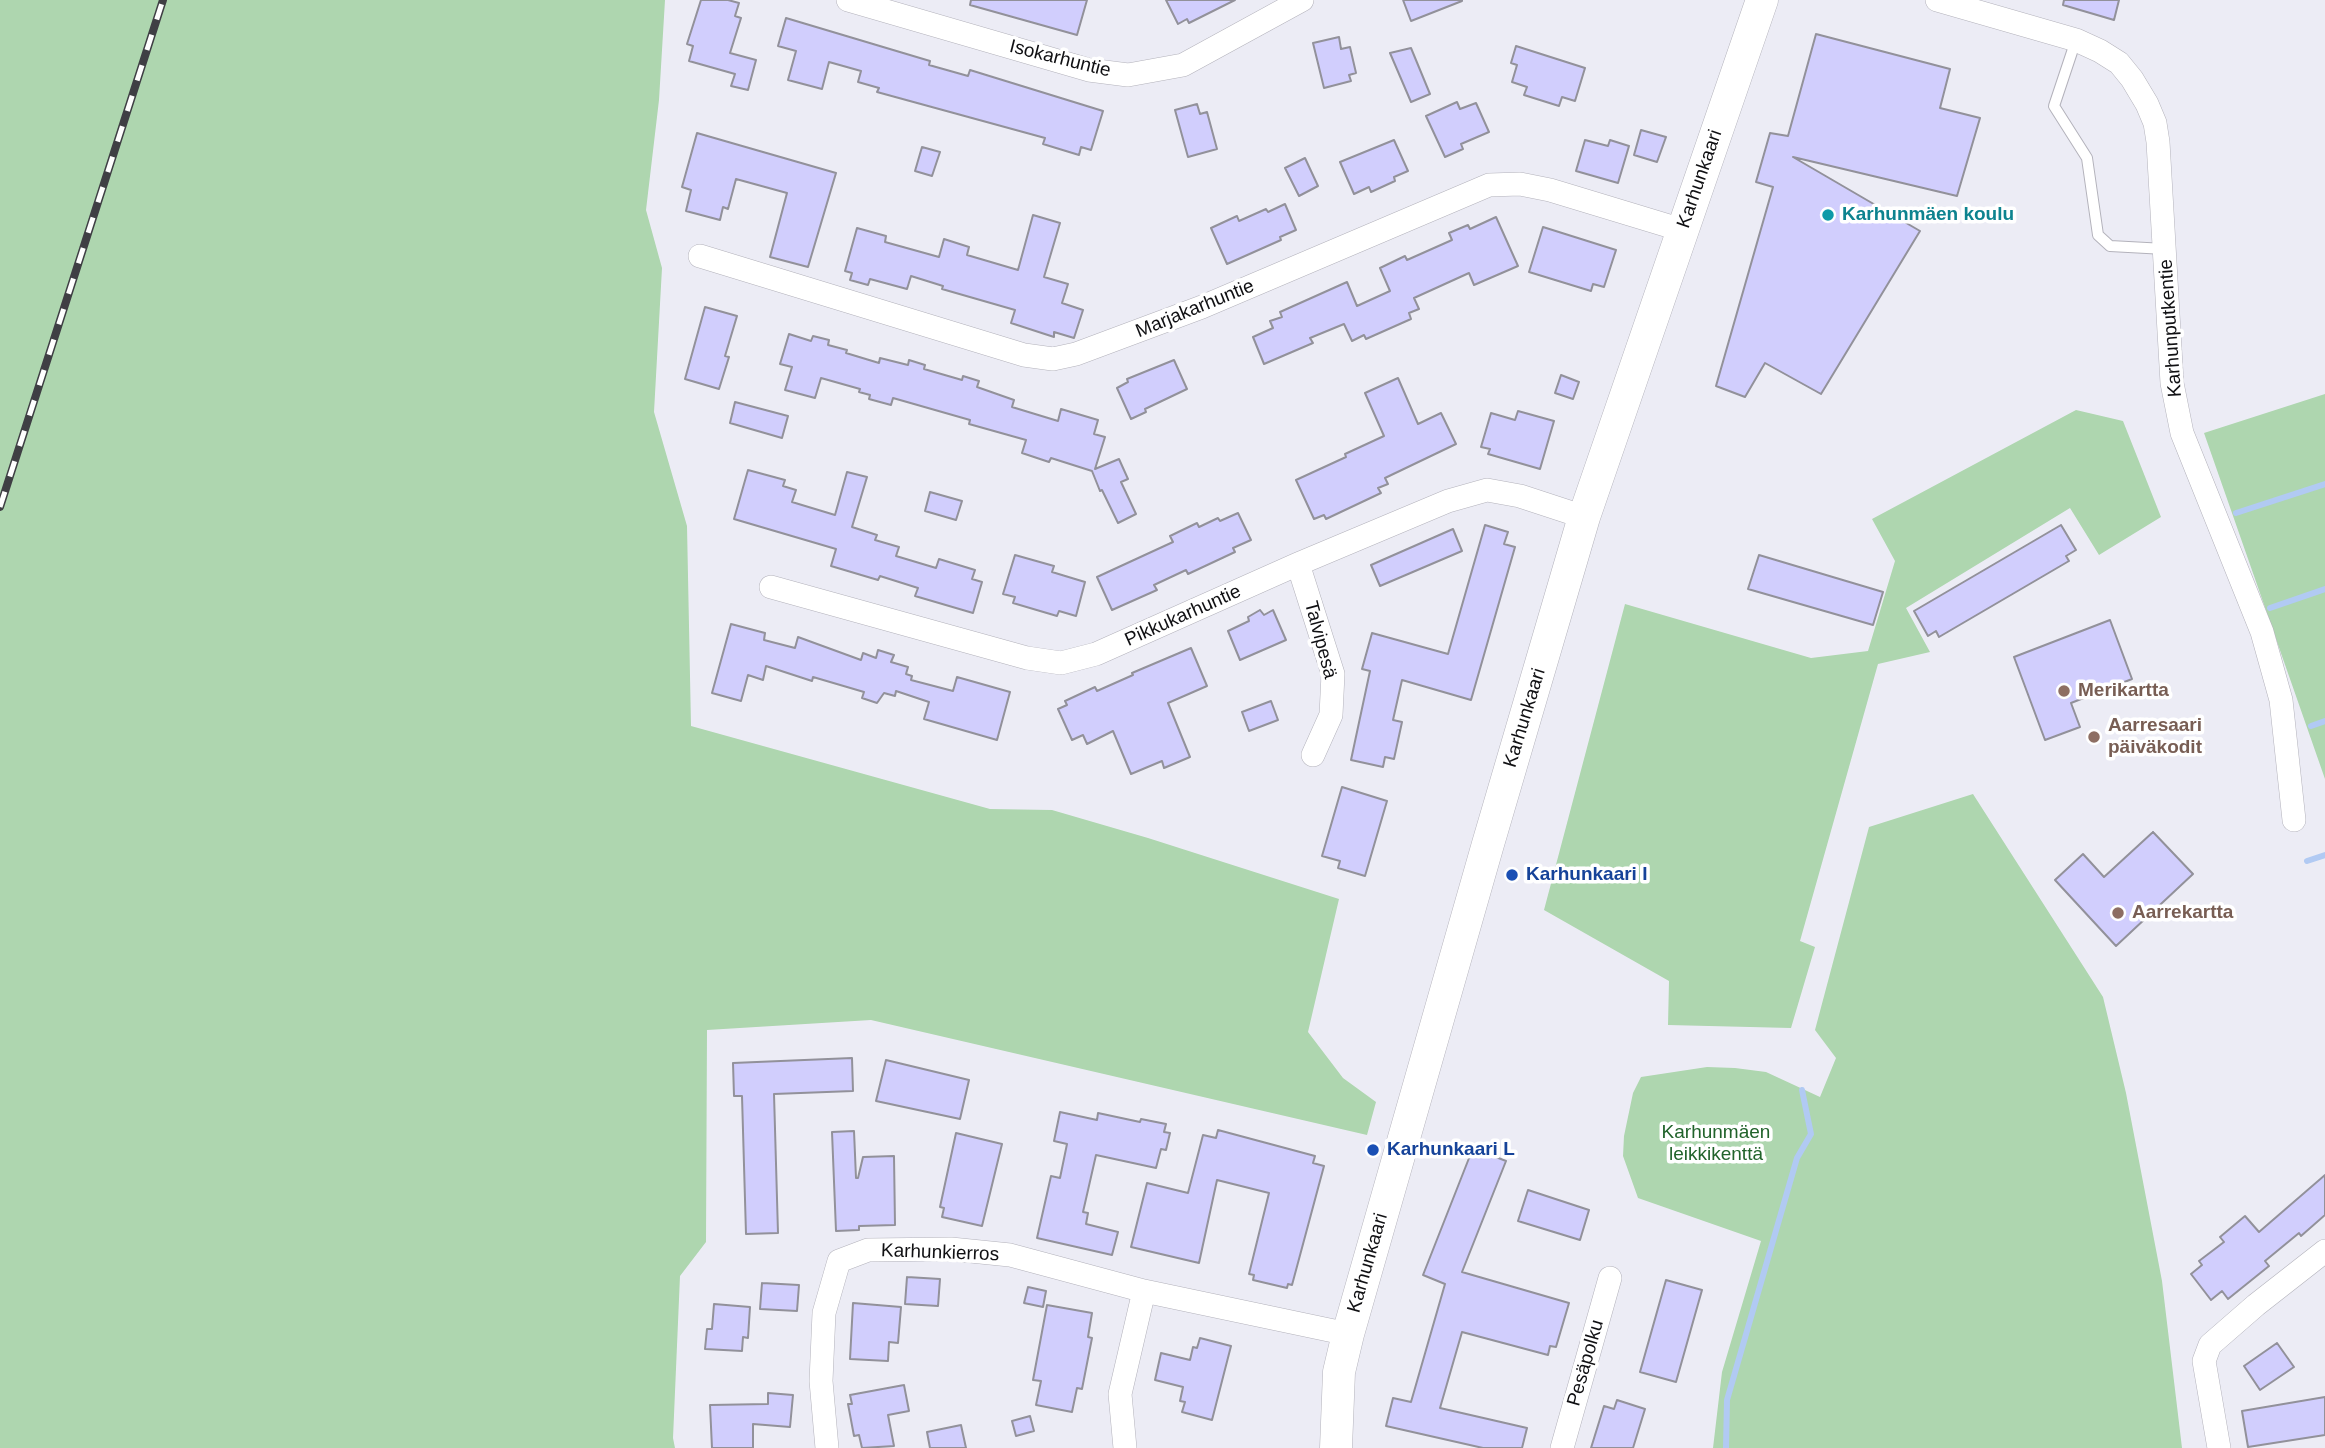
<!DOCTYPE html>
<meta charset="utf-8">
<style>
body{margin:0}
canvas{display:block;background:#ececf5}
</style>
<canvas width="2325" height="1448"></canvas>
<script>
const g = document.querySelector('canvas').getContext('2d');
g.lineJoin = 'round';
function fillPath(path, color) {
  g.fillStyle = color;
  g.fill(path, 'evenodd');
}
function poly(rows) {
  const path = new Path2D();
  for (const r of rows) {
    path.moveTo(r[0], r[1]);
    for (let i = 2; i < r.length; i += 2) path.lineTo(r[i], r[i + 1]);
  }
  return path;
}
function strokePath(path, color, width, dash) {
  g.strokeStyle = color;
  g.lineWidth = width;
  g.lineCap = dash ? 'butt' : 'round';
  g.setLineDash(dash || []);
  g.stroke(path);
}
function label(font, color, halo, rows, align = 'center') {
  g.font = font + ' Helvetica,sans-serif';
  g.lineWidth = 7;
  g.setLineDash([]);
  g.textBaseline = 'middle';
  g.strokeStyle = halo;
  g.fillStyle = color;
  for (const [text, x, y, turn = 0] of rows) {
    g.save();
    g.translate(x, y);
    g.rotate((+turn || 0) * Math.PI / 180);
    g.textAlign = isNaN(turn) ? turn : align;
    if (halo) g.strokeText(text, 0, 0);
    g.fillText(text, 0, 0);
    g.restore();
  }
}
const green = poly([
 [0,0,665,0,659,100,646,210,662,268,654,412,687,526,691,726,990,809,1052,810,1148,838,1339,899,1308,1032,1343,1078,1376,1102,1367,1135,871,1020,707,1030,706,1242,680,1276,673,1438,675,1448,0,1448],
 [2325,394,2325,779,2204,433],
 [2076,410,2123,421,2161,517,2099,555,2070,508,1906,608,1930,652,1878,664,1800,941,1815,947,1791,1028,1668,1025,1669,981,1544,910,1625,604,1811,658,1868,651,1895,561,1872,519],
 [1973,794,2103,997,2126,1093,2162,1281,2182,1448,1713,1448,1722,1372,1761,1241,1638,1198,1623,1156,1624,1136,1633,1093,1641,1077,1707,1067,1735,1068,1766,1072,1820,1097,1836,1058,1815,1030,1869,827]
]);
const stream = poly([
 [2236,513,2325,484],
 [2270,608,2325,589],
 [2311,726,2325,721],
 [2307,861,2325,855],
 [1726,1448,1727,1400,1797,1158,1811,1134,1802,1090]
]);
const building = poly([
 [701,0,728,0,739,3,735,16,741,18,730,53,756,60,748,90,731,86,735,74,689,61,693,46,687,44,701,0],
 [971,0,1087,0,1077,35,970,5,971,0],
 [1166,0,1235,0,1189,23,1187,19,1178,24,1166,0],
 [1403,0,1462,0,1462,1,1411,21,1403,0],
 [2064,0,2119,0,2114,20,2063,5,2064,0],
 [786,18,930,61,929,65,968,76,970,70,1103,111,1091,150,1081,147,1079,155,1043,144,1045,138,877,92,879,88,858,82,861,71,829,62,822,89,788,80,796,51,778,46,786,18],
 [1816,34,1950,69,1940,108,1980,118,1957,196,1793,157,1920,231,1821,394,1765,363,1745,397,1716,386,1773,187,1756,182,1770,133,1788,136,1816,34],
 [1339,37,1341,49,1350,47,1356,73,1349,75,1351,81,1324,88,1313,43,1339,37],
 [1516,46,1585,68,1575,101,1562,97,1559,106,1524,95,1527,87,1512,82,1517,65,1511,63,1516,46],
 [1411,48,1430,94,1411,102,1390,53,1411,48],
 [1457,102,1460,109,1476,103,1489,132,1461,144,1463,149,1445,157,1426,116,1457,102],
 [1197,104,1200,114,1207,112,1217,149,1188,157,1175,110,1197,104],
 [1641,130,1666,137,1657,162,1634,155,1641,130],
 [697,133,836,173,808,267,770,257,787,193,736,179,728,209,723,207,720,220,686,211,691,190,682,187,697,133],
 [1394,140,1408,171,1394,177,1395,181,1371,192,1369,187,1354,194,1340,162,1394,140],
 [1585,140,1608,146,1610,140,1629,146,1618,183,1576,171,1585,140],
 [922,147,940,152,932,176,915,171,922,147],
 [1305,158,1318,186,1299,196,1285,168,1305,158],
 [1285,204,1296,230,1280,237,1281,240,1227,264,1211,228,1237,216,1239,221,1266,209,1268,212,1285,204],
 [1033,215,1060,223,1044,277,1068,284,1062,303,1083,310,1074,338,1054,332,1054,337,1011,323,1015,310,942,289,943,286,911,276,907,289,870,279,868,285,850,280,852,273,845,271,857,228,886,236,885,242,939,257,944,239,969,247,967,255,1018,270,1033,215],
 [1496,217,1518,266,1474,285,1469,273,1414,298,1419,309,1409,313,1411,319,1366,339,1364,335,1352,341,1344,324,1310,338,1313,343,1264,364,1253,337,1273,328,1270,321,1282,317,1280,312,1347,282,1357,306,1390,291,1380,268,1405,256,1407,260,1452,240,1449,233,1468,225,1470,229,1496,217],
 [1543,227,1616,250,1604,287,1593,284,1591,291,1529,272,1543,227],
 [705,307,737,316,725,356,729,357,719,389,685,379,705,307],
 [789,334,811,341,813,336,829,340,828,345,847,350,846,353,879,363,880,358,908,365,909,360,925,365,924,369,962,380,963,376,979,381,977,387,1014,400,1012,407,1058,421,1061,409,1098,420,1094,434,1105,437,1095,469,1119,459,1128,479,1121,482,1136,514,1118,523,1102,490,1100,491,1092,471,1051,458,1049,462,1022,453,1026,440,969,424,970,420,893,398,891,405,869,399,870,395,859,392,860,389,821,378,815,398,785,390,792,367,780,364,789,334],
 [1174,360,1187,389,1145,409,1146,412,1131,419,1117,388,1128,382,1127,379,1174,360],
 [1561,375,1579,382,1573,399,1555,393,1561,375],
 [1398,378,1418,424,1441,413,1456,444,1385,478,1388,484,1378,488,1381,493,1326,519,1324,515,1314,519,1296,480,1346,457,1345,454,1384,436,1365,393,1398,378],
 [735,402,788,416,782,438,730,423,735,402],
 [1518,411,1554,421,1540,469,1488,454,1490,449,1481,447,1491,413,1515,420,1518,411],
 [748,470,785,480,783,486,796,490,792,502,835,515,847,472,867,477,852,527,877,535,875,540,899,547,896,556,936,568,939,559,975,570,972,579,982,582,973,613,915,596,918,588,880,576,878,580,831,566,836,549,734,519,748,470],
 [930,492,962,501,956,520,925,511,930,492],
 [1238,513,1251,540,1233,548,1235,552,1188,574,1186,570,1154,585,1157,590,1112,610,1097,577,1173,542,1170,536,1197,523,1199,527,1218,518,1220,521,1238,513],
 [1485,525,1508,532,1504,544,1515,547,1471,700,1402,680,1393,720,1402,722,1394,759,1385,757,1383,767,1351,760,1370,671,1362,669,1372,633,1448,654,1485,525],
 [2061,525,2076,550,2066,556,2069,561,1939,637,1936,631,1928,636,1914,611,2061,525],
 [1453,529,1462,551,1380,586,1371,565,1453,529],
 [1015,555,1054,566,1052,572,1085,582,1076,616,1059,611,1057,616,1013,603,1015,597,1003,594,1015,555],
 [1759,555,1883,592,1873,625,1748,589,1759,555],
 [1260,610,1264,615,1273,610,1286,640,1240,660,1228,631,1249,621,1248,617,1260,610],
 [2110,620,2132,679,2071,703,2080,727,2045,740,2014,657,2110,620],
 [731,624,765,633,764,640,795,648,798,637,861,660,863,653,876,658,878,650,894,655,891,662,908,667,906,674,912,676,911,680,953,691,957,677,1010,692,997,740,924,719,929,702,896,691,895,696,884,693,877,703,862,698,864,692,813,677,812,681,766,666,763,680,748,675,741,701,712,693,731,624],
 [1191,648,1207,686,1168,703,1190,757,1164,768,1162,761,1131,774,1113,731,1087,744,1083,735,1072,740,1058,709,1067,705,1065,701,1095,687,1097,691,1133,675,1132,673,1191,648],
 [1271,701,1278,720,1249,731,1242,712,1271,701],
 [1342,787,1387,801,1365,876,1338,868,1340,861,1322,856,1342,787],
 [2153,832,2193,874,2116,946,2055,880,2083,854,2104,877,2153,832],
 [852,1058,853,1091,774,1094,778,1233,746,1234,742,1096,734,1096,733,1063,852,1058],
 [886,1060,969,1080,960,1119,876,1101,886,1060],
 [1060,1112,1097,1120,1098,1113,1140,1122,1141,1119,1166,1124,1164,1132,1170,1133,1166,1150,1161,1149,1156,1168,1096,1155,1083,1212,1088,1213,1086,1224,1118,1232,1112,1255,1037,1238,1051,1176,1060,1178,1067,1144,1054,1141,1060,1112],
 [1218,1130,1315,1156,1313,1163,1324,1166,1292,1285,1288,1284,1287,1288,1253,1280,1254,1275,1249,1274,1269,1193,1217,1180,1199,1263,1131,1247,1147,1183,1188,1193,1203,1135,1216,1138,1218,1130],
 [854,1131,856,1178,858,1178,863,1157,894,1156,895,1225,859,1226,859,1230,836,1231,832,1132,854,1131],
 [956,1133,1002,1144,982,1226,942,1217,944,1208,940,1207,956,1133],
 [1473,1148,1506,1161,1462,1272,1569,1303,1556,1347,1550,1346,1548,1355,1462,1332,1440,1408,1527,1428,1522,1448,1483,1448,1386,1426,1393,1398,1411,1402,1445,1284,1423,1275,1473,1148],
 [2325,1175,2325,1215,2301,1236,2299,1233,2265,1261,2269,1266,2228,1299,2222,1291,2211,1300,2191,1274,2202,1265,2199,1261,2224,1242,2220,1237,2245,1216,2259,1232,2325,1175],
 [1528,1190,1589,1210,1580,1240,1518,1221,1528,1190],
 [907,1277,940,1279,938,1306,905,1304,907,1277],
 [1666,1280,1702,1290,1676,1382,1640,1372,1666,1280],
 [762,1283,799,1285,797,1311,760,1309,762,1283],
 [1028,1287,1046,1291,1043,1307,1024,1303,1028,1287],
 [853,1303,901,1307,898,1343,889,1342,888,1361,850,1359,853,1303],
 [714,1304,750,1307,748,1338,743,1337,742,1351,705,1349,707,1329,712,1329,714,1304],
 [1047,1305,1092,1313,1088,1337,1092,1338,1082,1389,1077,1388,1072,1412,1036,1405,1041,1381,1033,1380,1047,1305],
 [1200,1338,1231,1346,1212,1420,1182,1412,1185,1402,1180,1401,1183,1387,1155,1380,1161,1353,1190,1360,1193,1347,1197,1348,1200,1338],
 [2277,1343,2294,1367,2260,1390,2244,1366,2277,1343],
 [904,1385,909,1411,888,1415,894,1446,862,1448,859,1435,854,1436,848,1404,852,1404,850,1395,904,1385],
 [768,1393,793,1395,790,1427,753,1424,753,1448,712,1448,710,1405,768,1404,768,1393],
 [2325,1397,2325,1435,2248,1447,2242,1411,2325,1397],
 [1617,1400,1645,1409,1633,1448,1591,1448,1604,1406,1614,1409,1617,1400],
 [1030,1416,1034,1431,1016,1436,1012,1421,1030,1416],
 [961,1425,966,1448,930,1448,927,1432,961,1425]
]);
const lane = poly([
 [2076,40,2054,106,2087,158,2098,235,2110,246,2165,249]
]);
const street = poly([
 [848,0,1089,70,1128,75,1183,65,1302,0],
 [1937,0,2076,40,2100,51,2119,63,2132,79,2147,104,2155,123,2158,142,2172,383,2182,433,2262,632,2281,700,2294,820],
 [700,256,1024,355,1053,359,1076,354,1202,307,1489,185,1520,184,1550,190,1682,230],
 [1298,564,1333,674,1331,715,1313,755],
 [771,587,1027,658,1061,663,1096,654,1298,564,1448,501,1487,490,1520,496,1584,517],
 [827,1448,821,1381,824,1313,839,1261,868,1250,951,1249,1010,1255,1144,1291,1348,1334],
 [1125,1448,1120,1394,1144,1291],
 [1562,1448,1610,1278],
 [2219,1448,2204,1361,2210,1345,2256,1305,2325,1251]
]);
const secondary = poly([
 [1336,1448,1339,1372,1348,1334,1488,844,1584,517,1762,0]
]);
const rail = poly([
 [0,507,163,0]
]);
const markers = [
 [1828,215,7,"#0f9aa8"],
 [2064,691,7,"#8d6e63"],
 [2094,737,7,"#8d6e63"],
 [1512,875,7,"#1a4fb4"],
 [2118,913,7,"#8d6e63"],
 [1373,1150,7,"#1a4fb4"]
];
const streetNames = [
 ["Isokarhuntie",1060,59,14],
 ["Karhunkaari",1700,179,-71],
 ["Marjakarhuntie",1195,309,-22],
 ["Karhunputkentie",2171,328,-94],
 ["Pikkukarhuntie",1183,616,-24],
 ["Talvipesä",1320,640,75],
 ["Karhunkaari",1525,718,-73],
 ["Karhunkierros",940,1253,2],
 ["Karhunkaari",1368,1263,-74],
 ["Pesäpolku",1586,1363,-74]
];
const cultureNames = [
 ["Karhunmäen koulu",1842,215]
];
const educationNames = [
 ["Merikartta",2078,691],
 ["Aarresaari",2108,726],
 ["päiväkodit",2108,748],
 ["Aarrekartta",2132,913]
];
const transitNames = [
 ["Karhunkaari I",1526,875],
 ["Karhunkaari L",1387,1150]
];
const parkNames = [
 ["Karhunmäen",1716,1133],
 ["leikkikenttä",1716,1155]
];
fillPath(green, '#aed6af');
strokePath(stream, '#b1caf3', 6);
fillPath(building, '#d1cefd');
strokePath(building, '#92919a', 2);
strokePath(lane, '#b3b2bb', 12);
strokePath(street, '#b3b2bb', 24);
strokePath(secondary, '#b3b2bb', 33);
strokePath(lane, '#fff', 10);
strokePath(street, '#fff', 23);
strokePath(secondary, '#fff', 32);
strokePath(rail, '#3f3f44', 8);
strokePath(rail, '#fff', 5, [16]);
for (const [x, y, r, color] of markers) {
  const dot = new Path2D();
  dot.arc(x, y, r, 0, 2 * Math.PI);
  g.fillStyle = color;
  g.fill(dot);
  strokePath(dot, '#fff', 2.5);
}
label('19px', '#101013', '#fff', streetNames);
label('bold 19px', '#0d838f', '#fff', cultureNames, 'left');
label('bold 19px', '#785e54', '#fff', educationNames, 'left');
label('bold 19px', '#164399', '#fff', transitNames, 'left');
label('19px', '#21632b', '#fff', parkNames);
</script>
